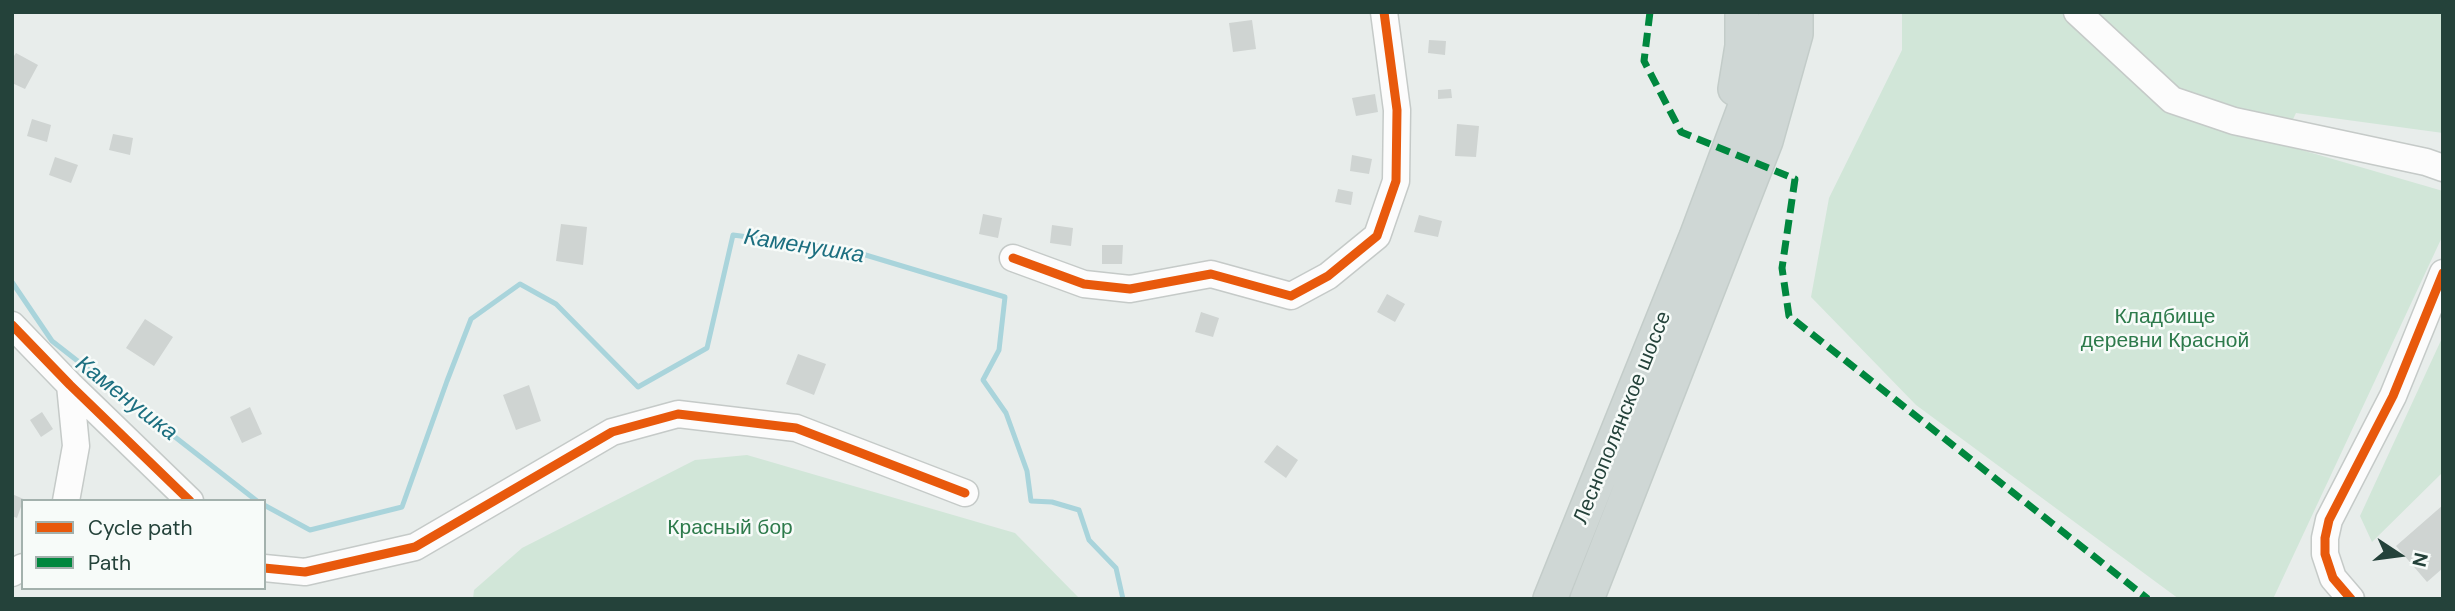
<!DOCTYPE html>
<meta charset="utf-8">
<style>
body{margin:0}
#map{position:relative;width:2455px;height:611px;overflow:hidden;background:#e8edeb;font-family:"DM Sans",sans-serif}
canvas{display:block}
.frame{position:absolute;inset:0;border:14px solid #24423a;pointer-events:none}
.legend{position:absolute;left:21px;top:499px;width:245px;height:91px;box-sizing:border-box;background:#f7fbf9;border:2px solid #a3b1ad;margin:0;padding:9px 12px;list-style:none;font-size:21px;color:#24423a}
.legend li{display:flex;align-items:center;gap:14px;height:35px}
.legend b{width:35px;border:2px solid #a3b1ad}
.north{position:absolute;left:2364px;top:520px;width:70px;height:70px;-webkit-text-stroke:5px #f7fbf9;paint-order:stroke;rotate:103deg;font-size:19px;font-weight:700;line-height:28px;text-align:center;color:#24423a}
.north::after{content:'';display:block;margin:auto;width:24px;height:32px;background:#24423a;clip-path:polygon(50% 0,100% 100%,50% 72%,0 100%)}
</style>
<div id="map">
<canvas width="2455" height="611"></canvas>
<div class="frame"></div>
<ul class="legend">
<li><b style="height:9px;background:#e8590c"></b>Cycle path</li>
<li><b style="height:9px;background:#00873e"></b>Path</li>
</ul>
<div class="north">N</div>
</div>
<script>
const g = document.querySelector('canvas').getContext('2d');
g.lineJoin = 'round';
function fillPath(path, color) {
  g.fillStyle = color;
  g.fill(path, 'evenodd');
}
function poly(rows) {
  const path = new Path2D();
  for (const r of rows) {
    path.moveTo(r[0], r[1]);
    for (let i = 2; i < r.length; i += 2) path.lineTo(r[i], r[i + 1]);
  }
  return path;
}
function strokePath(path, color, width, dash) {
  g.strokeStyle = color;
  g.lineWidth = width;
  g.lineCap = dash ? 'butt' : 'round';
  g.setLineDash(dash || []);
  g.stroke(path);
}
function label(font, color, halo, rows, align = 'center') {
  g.font = font + ' "DM Sans",sans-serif';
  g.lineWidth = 5;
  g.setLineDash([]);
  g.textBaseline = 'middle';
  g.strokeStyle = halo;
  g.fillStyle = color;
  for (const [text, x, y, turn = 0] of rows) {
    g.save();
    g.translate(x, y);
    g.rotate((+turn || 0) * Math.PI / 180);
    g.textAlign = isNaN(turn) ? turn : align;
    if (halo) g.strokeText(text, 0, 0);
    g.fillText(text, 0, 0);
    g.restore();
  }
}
const green = poly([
 [1902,12,2443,12,2443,133,2296,113,2281,144,2443,191,2443,235,2273,599,2179,599,1916,405,1811,297,1829,198,1902,50],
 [2443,336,2443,472,2372,542,2360,516],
 [747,455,1015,533,1080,599,473,599,474,590,522,548,695,460]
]);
const stream = poly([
 [12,282,52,341,257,501],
 [264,505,310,530,402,507,447,381,471,319,520,284,556,304,638,387,707,348,733,235,849,250,1005,297,999,350,983,380,1006,413,1027,471,1031,501,1052,502,1079,510,1089,540,1116,568,1123,599]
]);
const building = poly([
 [1252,20,1256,49,1233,52,1229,23],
 [1429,40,1446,41,1445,55,1428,53],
 [16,53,38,65,25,89,12,83,12,59],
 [1451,89,1452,98,1438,99,1438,90],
 [1375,94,1378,112,1356,116,1352,98],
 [32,119,51,125,47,142,27,136],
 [1457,124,1479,126,1476,157,1455,156],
 [113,134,133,138,130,155,109,150],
 [1352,155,1372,159,1369,174,1350,171],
 [55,157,78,165,71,183,49,175],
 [1338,189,1353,192,1351,205,1335,202],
 [983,214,1002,218,998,238,979,234],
 [1419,215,1442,221,1438,237,1414,232],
 [561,224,587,227,583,265,556,261],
 [1052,225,1073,228,1071,246,1050,243],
 [1102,245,1123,245,1122,264,1102,264],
 [1387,294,1405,304,1395,322,1377,312],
 [1201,312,1219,318,1213,337,1195,332],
 [145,319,173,337,154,366,126,348],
 [798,354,826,364,814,395,786,384],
 [529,385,541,421,516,430,503,395],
 [250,407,262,434,242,443,230,417],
 [42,412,53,429,41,437,30,420],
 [1277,445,1298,460,1286,478,1264,462],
 [12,494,28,501,23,501,17,518,12,516],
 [2443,505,2443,568,2427,582,2396,546]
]);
const minor = poly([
 [2077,12,2172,100,2234,121,2426,162,2443,168],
 [1013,258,1084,284,1130,289,1211,274,1291,296,1328,276,1377,236,1396,181,1397,110,1384,12],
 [12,325,70,385,190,501],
 [66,501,76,446,70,385],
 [264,568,305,572,415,547,612,432,678,414,796,428,965,493],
 [12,573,23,567],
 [2351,599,2333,578,2325,554,2325,538,2329,520,2393,396,2443,273]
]);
const major = poly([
 [1735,89,1742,46,1742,12],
 [1550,599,1696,237,1757,74,1777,12],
 [1587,599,1766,141,1796,34,1796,12]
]);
const quiet = poly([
 [1650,12,1644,61,1681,132,1795,179,1782,268,1789,316,2148,599]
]);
const cycleway = poly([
 [1013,258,1084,284,1130,289,1211,274,1291,296,1328,276,1377,236,1396,181,1397,110,1384,12],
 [12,325,70,385,190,501],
 [264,568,305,572,415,547,612,432,678,414,796,428,965,493],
 [2351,599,2333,578,2325,554,2325,538,2329,520,2393,396,2443,273]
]);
const parkNames = [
 ["Кладбище",2165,317],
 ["деревни Красной",2165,341],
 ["Красный бор",730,528]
];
const streetNames = [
 ["Леснополянское шоссе",1623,418,-68]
];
const waterNames = [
 ["Каменушка",804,247,9],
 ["Каменушка",126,399,38]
];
fillPath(green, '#d1e6d8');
strokePath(stream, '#a9d4db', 5);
fillPath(building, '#cfd4d2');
strokePath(minor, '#c5cac8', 29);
strokePath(major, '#c3ccc9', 36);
strokePath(minor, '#fcfcfc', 26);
strokePath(major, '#cfd7d5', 33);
strokePath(quiet, '#00873e', 7, [14, 7]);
strokePath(cycleway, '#e8590c', 9);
label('21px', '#2d7a4b', '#f7fbf9', parkNames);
label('21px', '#24423a', '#f7fbf9', streetNames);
label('italic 23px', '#1c6f80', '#f7fbf9', waterNames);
</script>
